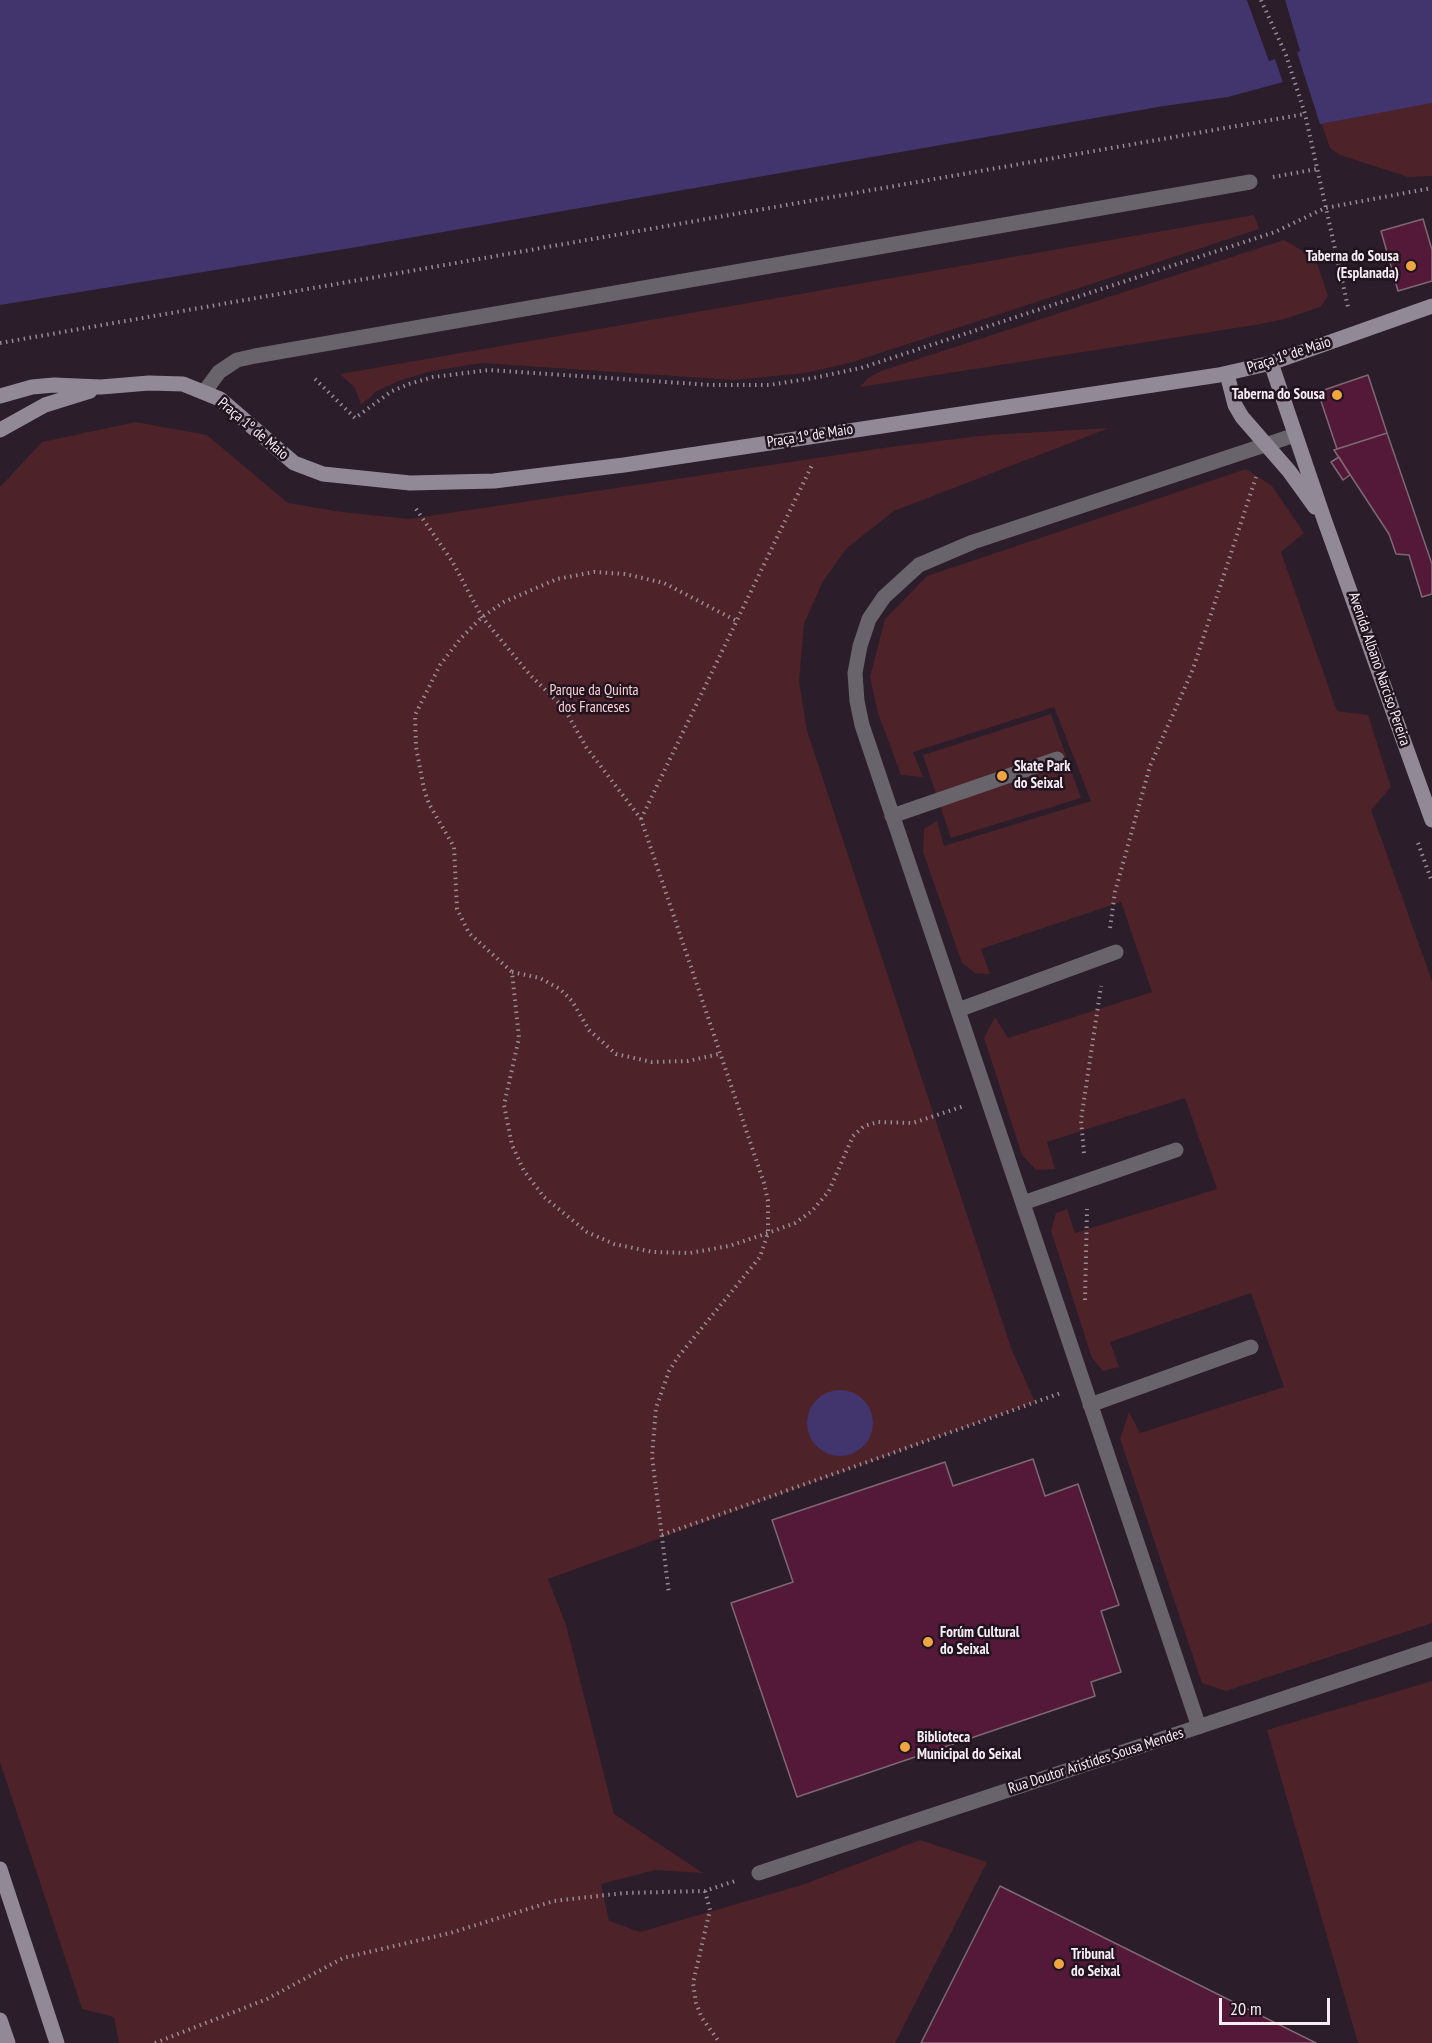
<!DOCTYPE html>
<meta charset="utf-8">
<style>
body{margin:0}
#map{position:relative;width:1432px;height:2043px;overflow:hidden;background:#2b1d29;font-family:"PT Sans Narrow",sans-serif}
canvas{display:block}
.scale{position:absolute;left:1219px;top:1998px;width:111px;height:27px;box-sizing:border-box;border:3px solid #f6ecf4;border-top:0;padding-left:8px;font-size:18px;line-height:21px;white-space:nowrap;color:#f6ecf4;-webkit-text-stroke:4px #21141f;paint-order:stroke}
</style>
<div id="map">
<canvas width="1432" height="2043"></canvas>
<div class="scale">20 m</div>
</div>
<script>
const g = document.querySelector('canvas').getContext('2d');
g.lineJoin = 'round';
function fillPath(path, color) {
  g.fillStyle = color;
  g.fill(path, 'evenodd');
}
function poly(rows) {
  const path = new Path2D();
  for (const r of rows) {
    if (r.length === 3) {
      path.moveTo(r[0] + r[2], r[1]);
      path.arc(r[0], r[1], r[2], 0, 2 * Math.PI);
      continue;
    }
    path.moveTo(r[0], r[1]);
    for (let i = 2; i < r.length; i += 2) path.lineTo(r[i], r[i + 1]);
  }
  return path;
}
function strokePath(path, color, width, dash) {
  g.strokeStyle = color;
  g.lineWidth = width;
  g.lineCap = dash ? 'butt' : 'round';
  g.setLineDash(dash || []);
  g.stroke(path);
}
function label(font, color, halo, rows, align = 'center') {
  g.font = font + ' "PT Sans Narrow",sans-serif';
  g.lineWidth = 5;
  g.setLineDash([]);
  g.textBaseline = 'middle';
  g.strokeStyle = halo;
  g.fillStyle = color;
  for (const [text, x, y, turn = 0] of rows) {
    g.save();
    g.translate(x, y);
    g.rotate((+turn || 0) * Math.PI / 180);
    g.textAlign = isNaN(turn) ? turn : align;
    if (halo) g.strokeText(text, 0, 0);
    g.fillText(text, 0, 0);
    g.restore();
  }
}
const green = poly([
 [1285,0,1432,0,1432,176,1408,177,1340,155,1330,148,1296,52,1300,51],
 [1254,215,1259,229,853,362,806,373,733,380,482,363,432,371,401,380,377,391,361,405,355,388,340,374],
 [1284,240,1312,256,1317,263,1328,296,1320,307,1285,319,1255,325,860,387,868,378,881,371],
 [136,422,207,435,288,503,342,512,409,519,897,446,989,435,1109,428,894,511,847,548,823,581,804,624,799,681,807,731,1011,1348,1035,1402,548,1579,566,1625,614,1814,703,1873,655,1870,601,1884,609,1921,640,1932,802,1885,920,1840,987,1862,895,2043,119,2043,114,2017,82,2009,0,1762,0,487,42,442],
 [1246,469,1272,486,1304,533,1281,552,1337,711,1368,715,1391,787,1371,810,1432,981,1432,1623,1226,1691,1202,1683,1120,1439,1129,1412,1140,1433,1284,1387,1251,1293,1110,1342,1119,1367,1103,1371,1092,1358,1051,1231,1056,1213,1067,1209,1075,1233,1217,1189,1185,1098,1047,1142,1055,1169,1036,1170,1022,1155,984,1038,995,1017,1008,1038,1152,992,1121,902,981,949,990,974,975,973,962,963,923,852,924,829,937,821,944,846,1091,801,1054,707,913,752,923,777,901,775,878,713,870,677,885,619,927,576],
 [1051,714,1081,798,951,838,923,755],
 [1432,1681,1432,2043,1358,2043,1267,1730]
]);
const water = poly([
 [0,0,1247,0,1269,60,1275,58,1283,82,1228,97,1164,106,357,247,0,305],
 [1285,0,1432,0,1432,103,1320,124,1296,52,1300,51],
 [840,1423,33]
]);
const pier = poly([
 [1247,0,1250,0,1271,57,1277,57,1286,82,1284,85,1275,59,1269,61],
 [1282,0,1285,0,1300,51,1297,52,1316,112,1313,112,1294,53,1296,49]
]);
const building = poly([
 [1423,219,1432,250,1432,281,1398,291,1381,231,1423,219],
 [1368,375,1387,433,1337,449,1318,392,1368,375],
 [1387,433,1432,564,1432,594,1422,597,1409,555,1396,554,1389,534,1334,450,1387,433],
 [1339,457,1350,475,1343,480,1331,462,1339,457],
 [1033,1459,1045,1496,1078,1484,1119,1605,1101,1611,1121,1672,1091,1682,1095,1696,797,1797,731,1603,793,1582,772,1520,945,1462,953,1486,1033,1459],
 [1000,1886,1316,2043,921,2043,1000,1886]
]);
const path = poly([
 [1261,0,1286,55,1305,114,1348,307],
 [1273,177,1317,169],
 [0,343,1305,114],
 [315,379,355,418,392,391,409,384,433,377,489,370,711,385,769,385,813,378,861,368,1275,232,1325,208,1432,188],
 [416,509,452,561,482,617,530,675,564,708,586,747,641,819,764,1183,768,1201,768,1233,760,1257,678,1357,669,1371,656,1408,652,1456,669,1594],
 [735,620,664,583,625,574,594,572,557,579,504,602,482,617,461,638,440,665,415,715,416,747,424,789,429,804,454,847,457,909,469,933,512,972,519,1038,504,1105,512,1145,524,1171,544,1197,587,1232,614,1244,653,1252,690,1253,729,1246,768,1233,795,1223,812,1211,829,1191,853,1136,864,1126,878,1122,913,1123,964,1106],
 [641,819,813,463],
 [1418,843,1432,882],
 [1110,928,1115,892,1150,766,1193,669,1256,477],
 [512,972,540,978,560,989,572,1001,589,1030,616,1054,652,1062,688,1061,719,1054],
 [1084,1153,1081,1120,1101,986],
 [1085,1300,1087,1209],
 [662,1535,1061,1393],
 [705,1891,710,1910,693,1983,696,2003,702,2018,720,2043],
 [155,2043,267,1999,343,1958,450,1933,554,1901,624,1893,705,1891,735,1881]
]);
const lane = poly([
 [205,391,219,372,237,360,255,356,1250,182]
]);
const street = poly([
 [892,816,1057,759],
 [958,1010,1116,952],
 [1023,1203,1176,1150],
 [1090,1405,1251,1347],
 [1199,1727,862,725,857,701,855,673,860,646,869,619,884,597,919,565,973,542,1295,435],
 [759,1873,1432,1649]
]);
const secondary = poly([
 [1271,363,1324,519,1432,820],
 [1227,374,1235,405,1242,417,1289,471,1315,507],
 [0,396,32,387,54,385,101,387,149,383,183,384,220,399,294,463,323,474,410,483,494,481,624,465,1219,375,1271,363,1432,306],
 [0,430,45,405,90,391],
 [0,1869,57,2043],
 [0,2020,8,2043]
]);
const markers = [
 [1411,266,6,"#f1a540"],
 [1337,395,6,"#f1a540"],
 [1002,776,6,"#f1a540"],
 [928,1642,6,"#f1a540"],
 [905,1747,6,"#f1a540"],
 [1059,1964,6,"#f1a540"]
];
const poiNames = [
 ["Taberna do Sousa",1399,257,"right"],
 ["(Esplanada)",1399,274,"right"],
 ["Taberna do Sousa",1325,395,"right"],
 ["Skate Park",1014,767],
 ["do Seixal",1014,784],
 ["Forúm Cultural",940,1633],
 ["do Seixal",940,1650],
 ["Biblioteca",917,1738],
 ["Municipal do Seixal",917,1755],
 ["Tribunal",1071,1955],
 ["do Seixal",1071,1972]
];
const streetNames = [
 ["Praça 1º de Maio",1289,355,-18],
 ["Praça 1º de Maio",253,429,40],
 ["Praça 1º de Maio",810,436,-9],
 ["Avenida Albano Narciso Pereira",1379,669,71],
 ["Rua Doutor Aristides Sousa Mendes",1096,1761,-18]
];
const parkNames = [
 ["Parque da Quinta",594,691],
 ["dos Franceses",594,708]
];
fillPath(green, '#4d2229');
fillPath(water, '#42346d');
fillPath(pier, '#2b1d29');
fillPath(building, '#541838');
strokePath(building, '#7e6972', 1.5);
strokePath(path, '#988c96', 4, [1.5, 4.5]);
strokePath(lane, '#69646c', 15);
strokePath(street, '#69646c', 15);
strokePath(secondary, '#918a96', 15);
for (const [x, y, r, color] of markers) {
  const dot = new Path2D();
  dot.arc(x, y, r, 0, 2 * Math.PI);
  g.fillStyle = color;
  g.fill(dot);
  strokePath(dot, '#21141f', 2);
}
label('bold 15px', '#f6ecf4', '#21141f', poiNames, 'left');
label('15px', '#f6ecf4', '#21141f', streetNames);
label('15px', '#fdd1d5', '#21141f', parkNames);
</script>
